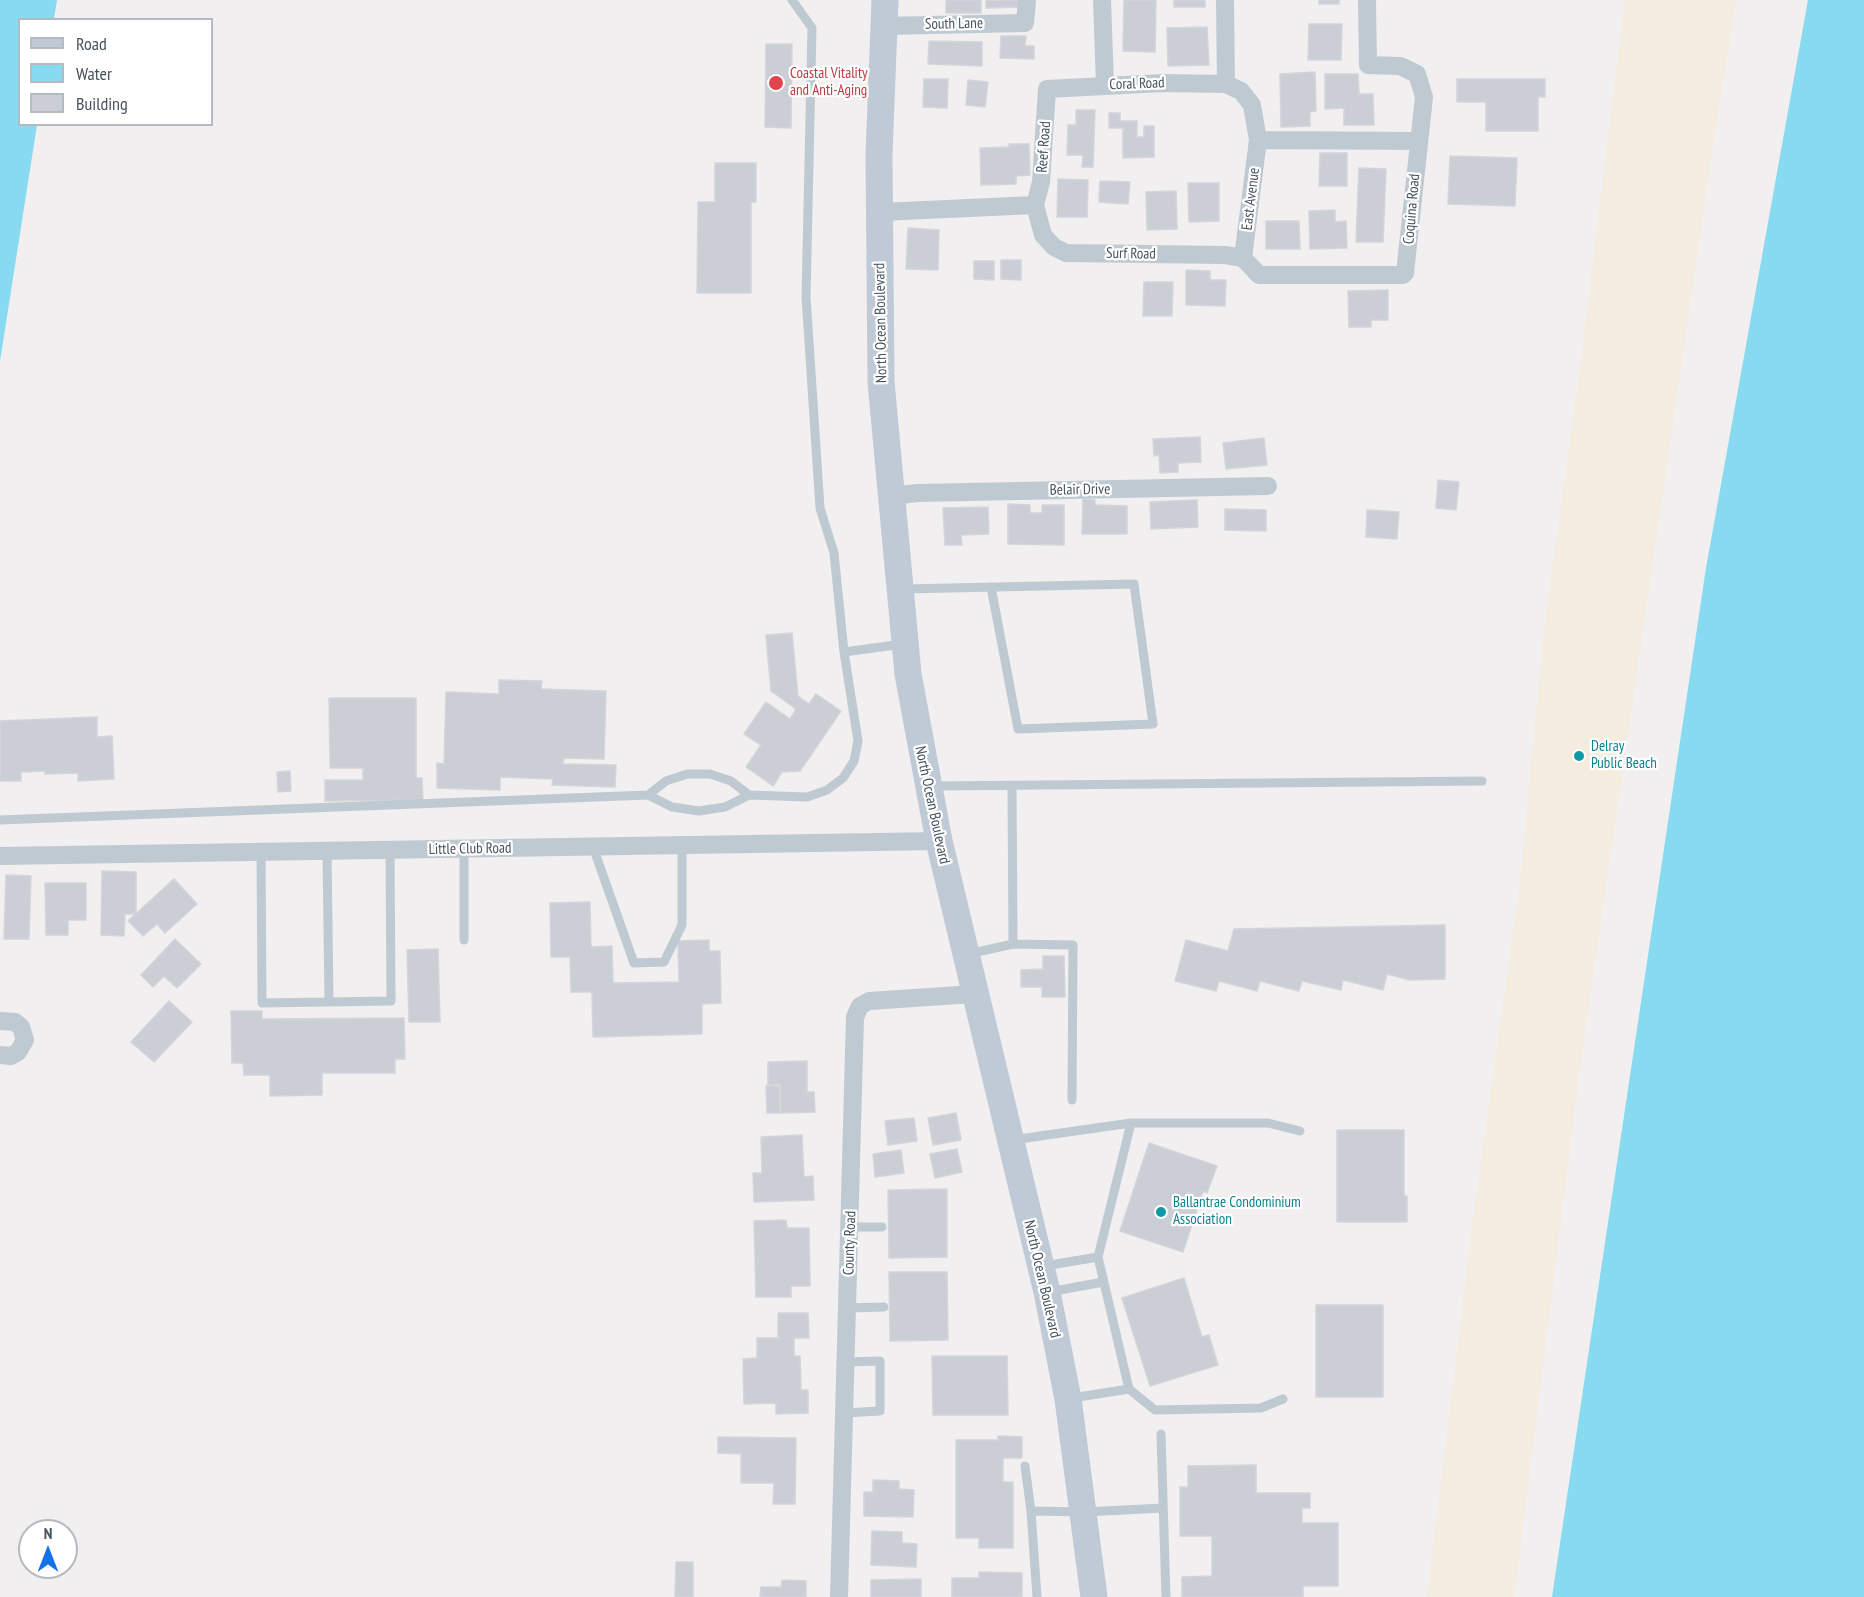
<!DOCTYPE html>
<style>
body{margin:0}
#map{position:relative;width:1864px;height:1597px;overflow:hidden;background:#f1efef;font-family:"PT Sans Narrow",sans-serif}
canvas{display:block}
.legend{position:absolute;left:18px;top:18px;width:195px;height:108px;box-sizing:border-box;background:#fff;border:2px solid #b5babe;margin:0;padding:8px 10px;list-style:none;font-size:18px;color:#46525d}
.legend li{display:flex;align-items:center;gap:12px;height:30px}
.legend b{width:30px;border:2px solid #b5babe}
.north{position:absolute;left:18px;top:1519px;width:60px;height:60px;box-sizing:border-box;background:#fff;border:2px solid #b5babe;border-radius:50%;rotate:0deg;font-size:16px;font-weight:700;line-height:24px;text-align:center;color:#46525d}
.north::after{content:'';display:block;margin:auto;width:21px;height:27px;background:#1372e7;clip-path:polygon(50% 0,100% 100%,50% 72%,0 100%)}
</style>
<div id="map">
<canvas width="1864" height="1597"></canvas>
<ul class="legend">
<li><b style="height:8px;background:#bfcad6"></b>Road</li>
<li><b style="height:16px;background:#87daef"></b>Water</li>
<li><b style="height:16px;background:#cbced4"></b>Building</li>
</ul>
<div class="north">N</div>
</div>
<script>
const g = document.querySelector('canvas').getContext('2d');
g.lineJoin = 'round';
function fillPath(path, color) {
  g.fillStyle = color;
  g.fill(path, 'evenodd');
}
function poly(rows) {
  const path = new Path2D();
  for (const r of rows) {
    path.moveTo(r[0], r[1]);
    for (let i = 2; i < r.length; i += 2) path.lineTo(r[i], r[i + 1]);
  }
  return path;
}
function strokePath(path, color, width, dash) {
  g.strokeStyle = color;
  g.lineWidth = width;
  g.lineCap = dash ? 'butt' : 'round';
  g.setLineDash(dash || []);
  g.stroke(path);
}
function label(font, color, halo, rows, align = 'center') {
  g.font = font + ' "PT Sans Narrow",sans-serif';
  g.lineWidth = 4.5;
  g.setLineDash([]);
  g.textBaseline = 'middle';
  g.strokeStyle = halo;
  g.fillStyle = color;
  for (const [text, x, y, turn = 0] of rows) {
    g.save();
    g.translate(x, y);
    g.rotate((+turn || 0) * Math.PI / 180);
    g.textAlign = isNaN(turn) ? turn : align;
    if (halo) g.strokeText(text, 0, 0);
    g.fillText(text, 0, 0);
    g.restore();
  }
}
const sand = poly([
 [1625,0,1736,0,1713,145,1580,1067,1514,1597,1427,1597,1473,1219,1520,882,1544,629,1578,383]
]);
const water = poly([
 [0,0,57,0,54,19,20,20,20,124,37,125,0,361],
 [1808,0,1864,0,1864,1597,1552,1597,1706,568]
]);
const building = poly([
 [946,0,981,0,981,13,946,13,946,0],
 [986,0,1020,0,1020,7,986,8,986,0],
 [1124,0,1156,0,1155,52,1123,51,1124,0],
 [1174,0,1205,0,1205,7,1174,7,1174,0],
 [1319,0,1339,0,1339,4,1319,4,1319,0],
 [1309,24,1342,24,1341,60,1308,60,1309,24],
 [1207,27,1209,65,1168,66,1167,28,1207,27],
 [1001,36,1026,36,1025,46,1034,46,1034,59,1000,58,1001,36],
 [929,41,982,42,982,66,928,64,929,41],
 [766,44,792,44,791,128,765,127,766,44],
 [1315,72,1316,111,1310,112,1310,126,1281,127,1280,74,1315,72],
 [1325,74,1358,74,1359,94,1373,94,1374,125,1344,125,1344,108,1325,109,1325,74],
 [924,79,948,79,947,108,923,107,924,79],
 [1457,79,1545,79,1545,97,1538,97,1538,131,1486,131,1486,102,1457,102,1457,79],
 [968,80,988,82,985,107,966,105,968,80],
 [1076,110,1095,110,1093,167,1082,167,1083,155,1067,155,1068,125,1076,125,1076,110],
 [1109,113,1120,113,1120,121,1137,121,1137,137,1144,137,1144,126,1154,126,1154,157,1123,158,1123,128,1109,128,1109,113],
 [1009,144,1029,144,1030,175,1016,176,1016,184,981,185,980,148,1009,147,1009,144],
 [1320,153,1347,153,1347,186,1319,186,1320,153],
 [1450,156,1517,158,1515,206,1448,204,1450,156],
 [715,163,756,163,756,202,751,202,751,293,697,293,698,202,715,202,715,163],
 [1359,168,1386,169,1383,242,1356,242,1359,168],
 [1058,179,1088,180,1087,217,1057,217,1058,179],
 [1100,181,1130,182,1128,204,1099,202,1100,181],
 [1188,183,1219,183,1219,221,1189,222,1188,183],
 [1176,191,1177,229,1147,230,1146,192,1176,191],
 [1335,210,1335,222,1346,221,1347,248,1310,249,1309,211,1335,210],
 [1266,221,1299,221,1300,249,1266,249,1266,221],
 [908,228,939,230,938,270,906,269,908,228],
 [1001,260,1021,260,1021,280,1001,279,1001,260],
 [974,261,994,261,994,280,974,279,974,261],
 [1186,270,1210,271,1210,280,1226,280,1225,306,1186,305,1186,270],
 [1144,282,1173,282,1172,316,1143,316,1144,282],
 [1388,290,1388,320,1371,320,1371,327,1349,327,1348,291,1388,290],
 [1200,437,1201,462,1178,463,1178,472,1160,473,1159,455,1154,456,1153,439,1200,437],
 [1264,438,1267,465,1226,469,1223,443,1264,438],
 [1438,480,1459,482,1456,510,1436,508,1438,480],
 [1083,499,1095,500,1095,505,1127,506,1127,534,1082,534,1083,499],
 [1197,500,1198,527,1151,529,1150,502,1197,500],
 [1008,504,1030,505,1030,513,1042,513,1042,505,1064,505,1064,545,1008,544,1008,504],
 [988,507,989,534,961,535,962,545,945,545,943,508,988,507],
 [1225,509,1266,510,1266,531,1225,530,1225,509],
 [1367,510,1399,512,1397,539,1366,537,1367,510],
 [792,633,798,696,809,704,816,694,841,711,800,771,782,772,773,786,746,767,761,745,744,734,766,702,790,719,796,709,771,691,766,635,792,633],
 [499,680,542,681,541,689,606,691,604,759,564,758,563,764,616,765,615,787,552,785,553,779,500,777,500,790,437,788,437,763,444,764,446,692,499,694,499,680],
 [329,698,416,698,416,778,422,778,423,800,325,801,325,780,363,780,363,768,330,768,329,698],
 [97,717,97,737,112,736,114,779,78,781,78,773,45,774,45,771,21,772,21,781,0,781,0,721,97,717],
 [290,771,291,791,278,792,277,772,290,771],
 [102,871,136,872,136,914,125,914,124,936,101,935,102,871],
 [6,875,31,876,29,939,4,939,6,875],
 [174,879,197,904,165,933,157,924,143,936,128,921,174,879],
 [45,883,86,883,86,920,68,920,68,935,46,935,45,883],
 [590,902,591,947,612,946,613,983,679,982,678,941,709,940,709,951,720,951,721,1003,702,1004,702,1034,593,1037,592,992,571,992,570,957,551,957,550,903,590,902],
 [1445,925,1445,979,1410,980,1387,974,1383,990,1343,980,1341,990,1302,981,1299,991,1260,981,1257,991,1219,981,1216,991,1175,981,1186,940,1228,951,1234,929,1445,925],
 [175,939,201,964,177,988,164,976,153,987,141,975,175,939],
 [438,949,440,1022,409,1022,407,950,438,949],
 [1043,956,1064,956,1065,997,1042,997,1042,987,1021,987,1021,970,1043,969,1043,956],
 [169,1001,192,1022,154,1062,131,1042,169,1001],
 [231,1011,262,1011,262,1019,404,1018,405,1059,395,1059,395,1073,322,1073,322,1095,270,1096,270,1075,244,1075,243,1063,232,1063,231,1011],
 [807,1061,807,1092,814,1092,815,1112,781,1113,780,1084,768,1085,768,1062,807,1061],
 [766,1086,779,1086,780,1113,767,1113,766,1086],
 [956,1113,961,1140,933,1145,928,1118,956,1113],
 [914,1118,917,1141,888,1145,885,1121,914,1118],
 [1337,1130,1404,1130,1404,1196,1407,1196,1407,1222,1337,1222,1337,1130],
 [802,1135,804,1177,813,1176,814,1200,754,1202,753,1173,762,1173,761,1137,802,1135],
 [1149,1143,1217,1166,1207,1193,1203,1191,1183,1252,1120,1231,1149,1143],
 [957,1149,962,1172,935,1178,930,1154,957,1149],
 [901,1150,904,1173,875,1177,873,1154,901,1150],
 [947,1189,947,1257,889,1258,888,1190,947,1189],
 [786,1220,787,1228,809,1228,810,1286,791,1286,791,1297,756,1297,754,1221,786,1220],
 [889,1272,947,1272,948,1340,890,1341,889,1272],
 [1184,1278,1202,1337,1209,1335,1218,1365,1150,1386,1122,1298,1184,1278],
 [1316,1305,1383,1305,1383,1397,1316,1397,1316,1305],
 [778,1313,808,1313,809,1338,794,1338,794,1356,800,1356,801,1390,808,1390,808,1413,776,1414,776,1403,744,1404,743,1359,757,1358,757,1338,778,1338,778,1313],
 [932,1356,1007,1356,1008,1415,933,1415,932,1356],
 [998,1436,1022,1437,1022,1458,1003,1458,1003,1482,1013,1482,1013,1548,979,1548,979,1538,956,1538,956,1440,998,1440,998,1436],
 [718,1437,796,1438,795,1504,773,1504,774,1483,741,1483,741,1454,718,1453,718,1437],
 [1256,1465,1256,1493,1310,1493,1310,1508,1302,1508,1302,1523,1338,1523,1338,1586,1303,1586,1303,1597,1182,1597,1182,1577,1212,1576,1212,1536,1180,1536,1180,1487,1188,1487,1188,1466,1256,1465],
 [873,1480,899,1481,899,1489,914,1490,913,1517,864,1516,864,1492,873,1492,873,1480],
 [872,1531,902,1532,902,1543,917,1544,916,1567,871,1565,872,1531],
 [676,1562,693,1562,693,1597,675,1597,676,1562],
 [979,1572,1022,1573,1022,1597,952,1597,952,1578,979,1578,979,1572],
 [921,1579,921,1597,871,1597,871,1580,921,1579],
 [782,1580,806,1581,806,1597,760,1597,761,1587,781,1587,782,1580]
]);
const service = poly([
 [792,0,812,28,806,297,820,508,834,553,844,652],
 [904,589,1134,584,1153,724,1018,729,991,587],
 [933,786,1482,781],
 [1012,786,1013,944],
 [648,795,672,807,699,811,725,807,749,795],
 [0,820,648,795,666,781,687,774,710,774,731,781,749,795,807,797,827,790,843,778,854,761,858,741,844,652,903,644],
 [593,847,634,963,664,962,682,925,682,846],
 [464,849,464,940],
 [327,851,329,1002],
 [261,852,262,1003,391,1001,390,850],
 [968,954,1013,944,1073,945,1072,1100],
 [1012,1140,1131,1123],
 [850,1227,882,1227],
 [1044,1266,1098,1257],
 [1049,1292,1103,1282],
 [848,1308,884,1307],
 [1129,1389,1155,1410,1261,1408,1283,1399],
 [1072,1398,1129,1389,1098,1257,1131,1123,1268,1123,1300,1131],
 [844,1413,880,1411,880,1361,846,1362],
 [1161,1434,1166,1597],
 [1025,1466,1031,1511,1085,1512,1163,1508],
 [1031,1511,1037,1597]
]);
const minor = poly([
 [1102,0,1105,85],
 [1225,0,1226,84],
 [883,26,1025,23,1027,0],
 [1258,140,1418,141],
 [881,212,1035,205],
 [1243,258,1258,140,1252,105,1241,91,1226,84,1163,83,1047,89,1041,182,1035,205,1043,235,1054,247,1066,253,1225,255,1243,258,1259,275,1403,275,1405,273,1424,97,1417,74,1400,66,1368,65,1367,0],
 [891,496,918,493,1268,486],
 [0,856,939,841],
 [0,1021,15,1022,21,1027,25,1040,18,1052,11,1056,0,1055],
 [839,1597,855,1017,860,1006,869,1001,974,994]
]);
const secondary = poly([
 [885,0,879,154,881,382,908,674,939,841,1047,1292,1068,1399,1094,1597]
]);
const markers = [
 [776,83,8,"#e0444e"],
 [1579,756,6,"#0f9aa8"],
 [1161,1212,6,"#0f9aa8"]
];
const streetNames = [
 ["South Lane",954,24,-1],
 ["Coral Road",1137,84,-2],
 ["Reef Road",1044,147,-86],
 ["East Avenue",1251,199,-83],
 ["Coquina Road",1412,209,-85],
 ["Surf Road",1131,254,1],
 ["North Ocean Boulevard",881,323,-91],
 ["Belair Drive",1080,490,-1],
 ["North Ocean Boulevard",932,805,78],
 ["Little Club Road",470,849,-1],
 ["County Road",850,1243,-88],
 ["North Ocean Boulevard",1042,1279,77]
];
const healthNames = [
 ["Coastal Vitality",790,74],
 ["and Anti-Aging",790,91]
];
const cultureNames = [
 ["Delray",1591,747],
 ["Public Beach",1591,764],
 ["Ballantrae Condominium",1173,1203],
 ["Association",1173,1220]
];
fillPath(sand, '#f3ecdf');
fillPath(water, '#87daef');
fillPath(building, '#cbced4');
strokePath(building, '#d2d5da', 1.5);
strokePath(service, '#bfc9d1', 9);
strokePath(minor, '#bfc9d1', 18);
strokePath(secondary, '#bfcad6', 27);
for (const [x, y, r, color] of markers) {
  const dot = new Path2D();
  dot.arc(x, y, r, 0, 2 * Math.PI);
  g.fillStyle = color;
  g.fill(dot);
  strokePath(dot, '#fff', 2);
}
label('15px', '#46525d', '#fff', streetNames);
label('15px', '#be3a42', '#fff', healthNames, 'left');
label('15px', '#0d838f', '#fff', cultureNames, 'left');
</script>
